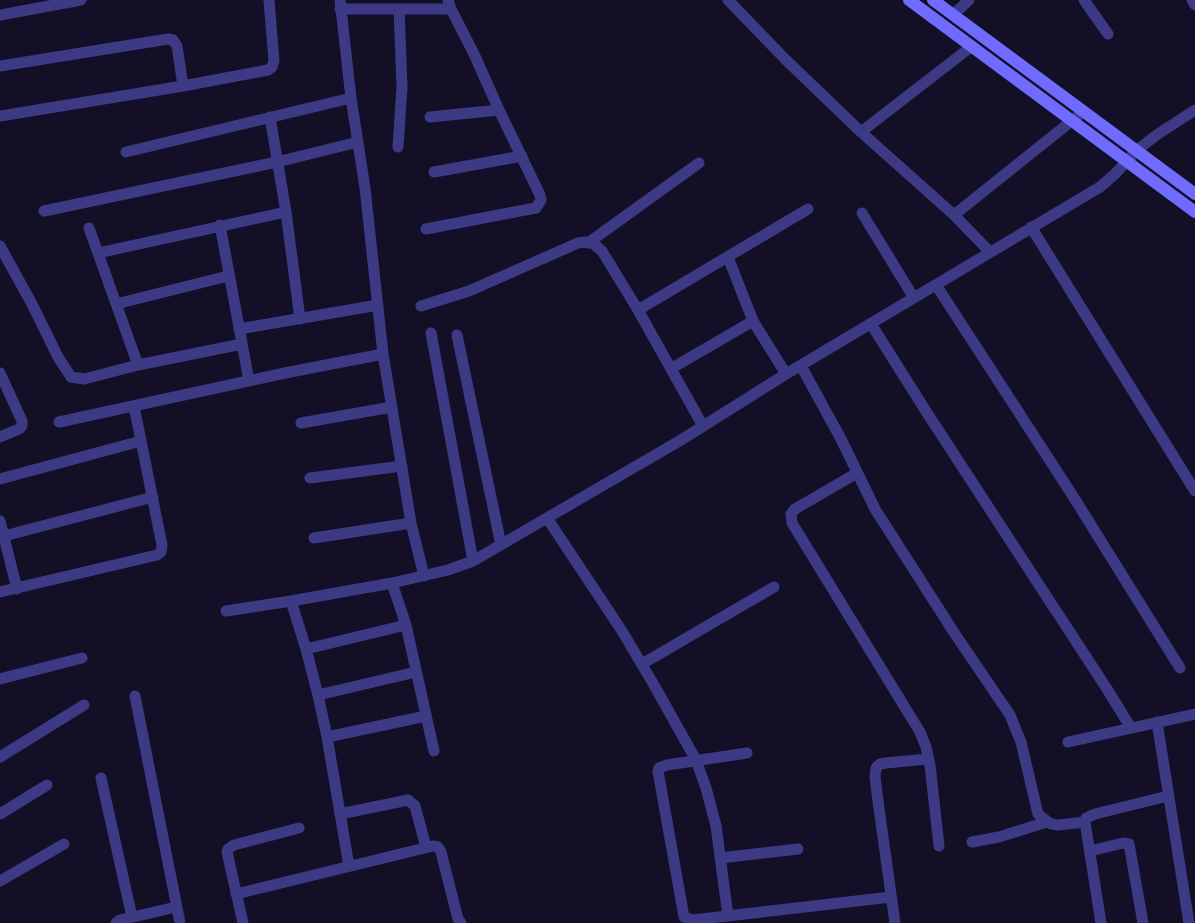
<!DOCTYPE html>
<style>
body{margin:0}
canvas{display:block;background:#130f26}
</style>
<canvas width="1195" height="923"></canvas>
<script>
const g = document.querySelector('canvas').getContext('2d');
g.lineJoin = 'round';
function poly(rows) {
  const path = new Path2D();
  for (const r of rows) {
    path.moveTo(r[0], r[1]);
    for (let i = 2; i < r.length; i += 2) path.lineTo(r[i], r[i + 1]);
  }
  return path;
}
function strokePath(path, color, width, dash) {
  g.strokeStyle = color;
  g.lineWidth = width;
  g.lineCap = dash ? 'butt' : 'round';
  g.setLineDash(dash || []);
  g.stroke(path);
}
const street = poly([
 [340,0,351,98,365,188,383,354,411,523,424,576],
 [728,0,785,59,861,132,954,215,990,252],
 [1084,0,1108,34],
 [1192,0,1195,5],
 [340,9,451,9],
 [0,15,81,0],
 [953,15,969,0],
 [0,66,168,39,173,40,177,46,183,86],
 [0,116,183,86,268,70,272,67,274,61,269,0],
 [270,117,286,212,300,319],
 [430,117,499,110],
 [861,132,972,46],
 [398,147,402,87,399,9],
 [126,152,351,98],
 [434,172,522,156],
 [44,211,277,162,358,142],
 [862,213,914,298],
 [954,215,1079,115],
 [220,225,249,381],
 [1031,227,1195,491],
 [89,228,138,365],
 [426,229,530,209,536,208,541,200,540,195,499,110,474,54,451,9,448,0],
 [588,243,699,163],
 [0,246,32,304,58,357,71,377,84,379,138,365,242,344],
 [98,253,286,212],
 [728,257,753,321,786,374],
 [936,285,1071,493,1180,668],
 [116,304,228,276],
 [421,306,469,291,578,243,585,242,594,244,602,251,638,310,703,426],
 [638,310,808,209],
 [871,324,929,416,1107,689,1131,728],
 [239,329,378,305],
 [431,333,473,561],
 [457,335,501,545],
 [801,366,841,439,875,509,955,634,1010,715,1021,742,1038,814,1051,824,1058,825,1085,822],
 [672,368,753,321],
 [0,373,22,421,22,426,19,429,0,437],
 [59,422,285,373,383,354],
 [301,423,392,407],
 [857,473,795,509,791,514,792,523,920,732,926,747,930,765,939,846],
 [310,478,402,466],
 [0,479,141,441],
 [547,518,622,631,654,685,696,760,706,788,716,826,728,916],
 [0,521,17,589],
 [4,536,153,497],
 [314,538,411,523],
 [392,583,406,625,434,751],
 [0,592,157,555,161,552,162,545,134,406],
 [291,601,306,649,318,695,327,737,349,866],
 [226,611,291,601,392,583,448,570,473,561,681,440,786,374,1100,187,1115,174,1137,150,1158,134,1195,110],
 [306,649,406,625],
 [642,664,774,587],
 [0,679,82,658],
 [318,695,416,672],
 [135,696,180,923],
 [1157,722,1189,923],
 [327,737,426,716],
 [1068,742,1195,714],
 [747,753,667,765,659,768,658,771,684,917,693,920,891,897],
 [0,757,84,705],
 [101,778,132,917],
 [0,814,47,785],
 [340,814,408,800,415,806,426,847],
 [972,842,999,837,1047,822],
 [1090,851,1123,843,1129,844,1143,923],
 [720,858,798,849],
 [0,881,64,844],
 [236,894,433,846,438,847,441,852,458,919,461,923],
 [116,923,120,920,176,907],
 [243,923,227,852,228,849,234,845,299,828],
 [895,923,878,801,875,777,876,768,880,764,886,763,928,759],
 [1101,923,1085,822,1086,818,1095,814,1168,796]
]);
const secondary = poly([
 [909,0,1195,212],
 [933,0,1195,194]
]);
strokePath(street, '#3d3a85', 11);
strokePath(secondary, '#6f6bff', 12);
</script>
